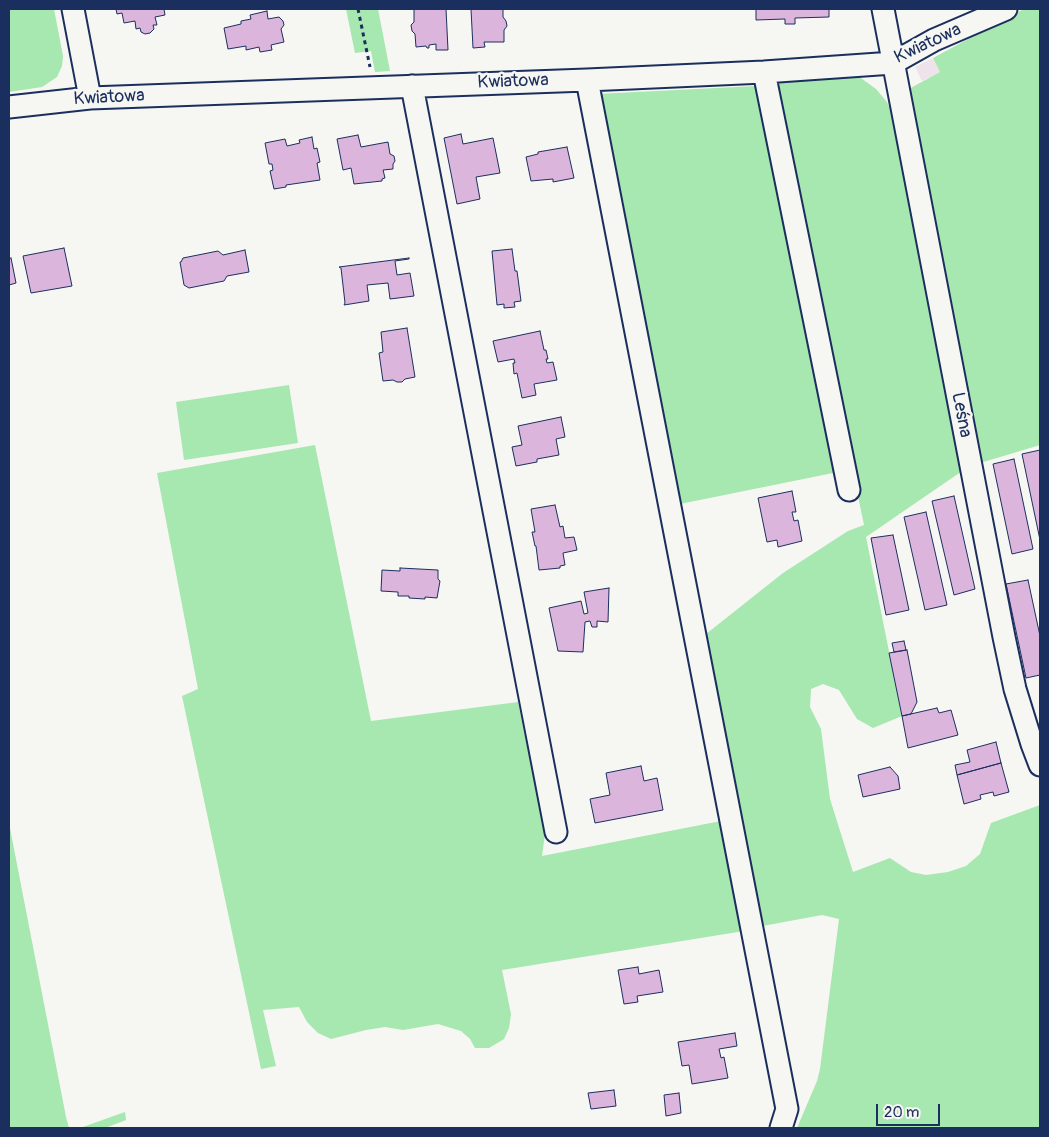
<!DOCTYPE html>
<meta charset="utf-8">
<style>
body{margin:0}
#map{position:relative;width:1049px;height:1137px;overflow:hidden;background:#f6f6f2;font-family:Pangolin,sans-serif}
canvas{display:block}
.frame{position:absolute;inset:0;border:10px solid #1b2f5e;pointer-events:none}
.scale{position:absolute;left:876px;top:1104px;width:64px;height:22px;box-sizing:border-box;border:2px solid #1b2f5e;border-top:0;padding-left:6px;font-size:15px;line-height:18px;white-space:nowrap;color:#1b2f5e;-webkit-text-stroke:4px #f6f6f2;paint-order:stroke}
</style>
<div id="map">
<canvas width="1049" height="1137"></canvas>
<div class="frame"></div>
<div class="scale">20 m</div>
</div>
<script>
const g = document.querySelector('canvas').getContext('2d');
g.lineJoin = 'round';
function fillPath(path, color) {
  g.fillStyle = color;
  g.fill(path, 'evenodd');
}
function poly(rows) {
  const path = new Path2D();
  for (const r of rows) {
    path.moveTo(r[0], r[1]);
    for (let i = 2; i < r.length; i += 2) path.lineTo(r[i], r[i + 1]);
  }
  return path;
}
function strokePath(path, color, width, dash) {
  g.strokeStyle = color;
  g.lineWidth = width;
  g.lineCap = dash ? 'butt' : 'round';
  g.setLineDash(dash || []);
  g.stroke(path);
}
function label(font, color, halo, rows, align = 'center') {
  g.font = font + ' Pangolin,sans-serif';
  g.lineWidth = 5;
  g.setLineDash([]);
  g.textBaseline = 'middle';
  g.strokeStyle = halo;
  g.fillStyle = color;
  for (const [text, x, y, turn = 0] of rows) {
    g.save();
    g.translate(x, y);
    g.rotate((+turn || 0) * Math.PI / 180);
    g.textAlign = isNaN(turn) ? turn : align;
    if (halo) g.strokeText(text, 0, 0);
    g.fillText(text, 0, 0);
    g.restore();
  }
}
const built = poly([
 [933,58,940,72,922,81,915,67]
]);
const green = poly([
 [9,9,54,9,63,56,62,66,57,77,42,87,9,92],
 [346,9,378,9,390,71,375,72,371,51,355,53],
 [1024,9,1040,9,1040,445,980,463,907,90,940,72,933,58],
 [858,76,876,89,887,102,890,109,965,469,866,537,902,716,873,728,857,719,839,690,823,684,811,689,810,707,821,729,830,799,853,872,890,858,911,872,926,875,948,872,966,866,980,854,991,823,1040,805,1040,1128,797,1128,817,1081,820,1069,839,919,822,915,757,927,701,638,783,573,848,531,864,525,775,96,778,84,787,77],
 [756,86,762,90,838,472,675,505,597,94],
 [289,385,298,443,184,460,176,402],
 [315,445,371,721,518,702,545,834,542,856,726,820,744,931,502,970,511,1014,509,1028,504,1039,489,1048,475,1048,470,1039,461,1031,438,1024,403,1030,385,1027,366,1030,331,1039,318,1033,307,1022,299,1007,263,1010,276,1066,261,1069,182,696,198,689,157,473],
 [9,823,66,1117,69,1128,9,1128],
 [125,1112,126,1120,105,1128,80,1128]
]);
const building = poly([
 [116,9,164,9,165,15,155,17,157,25,153,25,154,29,150,33,145,34,141,32,140,28,136,29,135,21,124,23,122,13,117,14,116,9],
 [414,9,446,9,448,50,436,50,436,44,429,45,429,48,427,48,426,46,416,47,415,34,412,31,411,25,414,22,414,9],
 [471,9,503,9,503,17,506,21,507,26,504,30,504,42,484,42,485,47,473,48,471,9],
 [756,9,829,9,829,17,795,18,795,24,785,24,785,19,756,20,756,9],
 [267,11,268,19,279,17,283,21,284,25,281,29,284,42,271,45,272,50,260,52,259,47,246,50,246,46,228,49,224,28,241,24,241,21,251,19,250,15,267,11],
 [461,134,463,144,493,138,500,173,476,177,480,199,457,204,444,138,461,134],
 [358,135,361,147,388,142,390,154,394,156,395,161,393,164,393,169,383,170,385,178,382,179,382,181,354,184,351,168,343,170,337,139,358,135],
 [312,137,314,149,317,148,320,162,317,163,320,180,286,185,286,187,274,189,270,171,273,170,272,164,269,164,265,143,285,139,287,146,300,143,299,140,312,137],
 [567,147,574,178,553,182,553,179,531,181,526,157,538,154,538,152,567,147],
 [64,248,72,286,31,293,23,256,64,248],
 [512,249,515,271,517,271,521,301,514,302,515,307,504,308,504,304,497,305,492,251,512,249],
 [245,250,249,272,227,276,224,281,189,288,184,285,180,262,181,262,183,258,218,251,223,255,245,250],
 [11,258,16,283,9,285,9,259,11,258],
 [409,258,409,259,395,261,397,275,410,273,414,296,390,299,388,283,367,285,369,301,344,305,345,303,341,268,339,267,409,258],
 [407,328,415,377,405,379,402,382,397,382,393,380,383,381,379,353,383,352,381,332,407,328],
 [540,331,544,350,546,350,548,359,546,359,547,363,553,362,557,380,534,384,536,395,522,398,517,373,514,374,513,363,515,363,514,359,498,362,493,341,540,331],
 [561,417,565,437,556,439,559,455,537,459,537,462,516,466,512,447,522,445,518,426,561,417],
 [1040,450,1040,540,1022,454,1040,450],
 [1014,459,1033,549,1012,554,993,464,1014,459],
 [792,491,796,512,792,512,794,521,798,520,802,541,778,547,777,540,767,542,758,498,792,491],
 [954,496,975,589,954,595,932,501,954,496],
 [555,505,560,527,563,526,565,538,574,537,577,550,563,553,565,565,560,566,560,568,539,570,536,546,535,546,532,532,535,532,531,509,555,505],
 [926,512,947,605,925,610,904,517,926,512],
 [893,535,909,610,886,615,871,538,893,535],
 [400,568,438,570,438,579,440,581,437,598,425,597,425,599,409,598,409,596,398,596,398,592,381,591,382,570,400,571,400,568],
 [1028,580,1040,636,1040,675,1026,678,1006,584,1028,580],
 [609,588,608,622,597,621,597,627,592,627,590,621,585,622,583,652,558,651,549,608,581,601,584,614,588,613,584,592,609,588],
 [904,641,906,650,894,652,892,643,904,641],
 [907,650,917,702,911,714,902,716,889,653,907,650],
 [937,708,939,713,951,710,958,735,908,748,902,716,937,708],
 [996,742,1001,763,957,775,955,765,970,762,967,750,996,742],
 [1001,763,1009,792,994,796,993,792,980,795,981,799,964,804,957,775,1001,763],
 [641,766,644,781,657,778,663,810,595,823,590,799,610,795,606,773,641,766],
 [890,767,898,776,900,789,863,797,858,775,890,767],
 [638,967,639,974,659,970,663,992,637,996,638,1002,624,1004,618,970,638,967],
 [735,1033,737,1046,719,1049,721,1058,724,1057,728,1078,692,1084,689,1065,682,1066,678,1042,735,1033],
 [614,1090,616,1106,591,1109,588,1093,614,1090],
 [679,1093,681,1113,666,1116,664,1095,679,1093]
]);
const path = poly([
 [358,9,370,67]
]);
const minor = poly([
 [73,9,90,98],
 [883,9,1004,637,1015,689,1032,744,1040,765],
 [764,72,849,490],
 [587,80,787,1109,781,1128],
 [412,86,556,832],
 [9,107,90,98,587,80,764,72,893,63,934,40,1006,9]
]);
const streetNames = [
 ["Kwiatowa",928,44,-25],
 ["Kwiatowa",513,82,-2],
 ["Kwiatowa",109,98,-3],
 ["Leśna",961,415,79]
];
fillPath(built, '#eee2eb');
fillPath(green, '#a7e7b0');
fillPath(building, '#dcb5dc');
strokePath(building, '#1b2f5e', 1);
strokePath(minor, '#1b2f5e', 25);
strokePath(path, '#1b2f5e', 3, [4, 4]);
strokePath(minor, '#f6f6f2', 21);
label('18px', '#1b2f5e', '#f6f6f2', streetNames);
</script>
